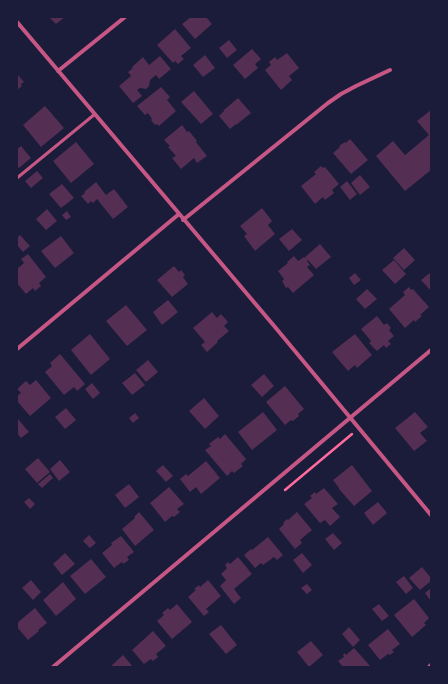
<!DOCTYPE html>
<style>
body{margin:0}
#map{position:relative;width:448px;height:684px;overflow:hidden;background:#1b1b3a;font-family:Manrope,sans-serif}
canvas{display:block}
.frame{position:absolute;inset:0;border:18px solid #1b1b3a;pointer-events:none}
</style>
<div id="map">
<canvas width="448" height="684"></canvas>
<div class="frame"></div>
</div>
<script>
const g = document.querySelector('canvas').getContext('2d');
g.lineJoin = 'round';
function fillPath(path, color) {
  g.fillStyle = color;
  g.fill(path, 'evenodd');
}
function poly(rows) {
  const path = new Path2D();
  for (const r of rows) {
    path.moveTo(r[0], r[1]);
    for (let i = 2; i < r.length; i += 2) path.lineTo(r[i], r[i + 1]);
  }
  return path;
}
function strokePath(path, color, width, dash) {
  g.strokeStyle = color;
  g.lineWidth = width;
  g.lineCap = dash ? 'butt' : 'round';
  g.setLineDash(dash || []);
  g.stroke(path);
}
const building = poly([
 [49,17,65,17,56,24],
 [191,17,206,17,212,24,195,39,182,24],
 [175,29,191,48,181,56,184,59,178,64,175,61,173,63,157,45],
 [229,40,237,50,227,58,219,48],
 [252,49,261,59,255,64,258,68,245,79,233,65],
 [287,53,299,68,289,76,292,80,281,90,265,70,271,65,269,62,275,57,277,60],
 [205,55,215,68,203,77,193,65],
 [160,56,171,69,159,79,156,75,150,80,149,86,146,89,140,88,137,90,142,96,133,103,119,86,131,76,128,72,133,68,132,67,143,57,149,65],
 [17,74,24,82,21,84,22,86,17,90],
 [161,87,170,97,167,100,176,111,159,126,157,124,155,125,151,120,152,119,148,113,145,115,137,106],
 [194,91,213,114,201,124,181,102],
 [238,98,251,113,236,125,236,124,230,129,219,116,224,111,224,110],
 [45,106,64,128,41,147,23,125],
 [431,110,431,170,405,191,376,156,393,141,405,155,429,135,417,121],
 [182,125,187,132,189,131,197,141,196,142,207,156,197,163,194,158,181,169,172,158,176,156,168,147,170,146,164,140],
 [350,139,368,160,351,174,333,153,340,147,339,146,345,142,346,143],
 [76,142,94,164,71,183,53,161],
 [21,146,31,158,19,168,17,166,17,149],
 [321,166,323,168,325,167,339,184,332,190,334,193,325,200,323,197,315,204,301,186,316,174,314,172],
 [37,171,43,178,31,188,25,181],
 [360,175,370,187,360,195,351,183],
 [347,181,357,194,350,200,340,187],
 [96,182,106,195,114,189,128,207,113,219,97,199,93,203,91,201,88,204,81,196,85,193,84,192],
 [62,184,74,198,61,208,49,194],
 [262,208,272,221,268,225,275,234,255,251,244,236,247,234,240,226],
 [47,209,57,221,46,230,36,219],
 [67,211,71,217,66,220,62,215],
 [292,229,302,240,289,251,279,239],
 [20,235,30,246,23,252,17,245,17,238],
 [61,236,74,253,55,268,41,251],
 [320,244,331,257,316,269,308,260,307,261,310,265,307,267,314,275,293,293,288,287,286,288,282,281,284,279,278,271,288,263,287,262,294,256,298,261,304,257,305,258,306,258,305,257],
 [404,248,415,260,404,270,393,258],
 [28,254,46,277,39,283,41,286,35,291,33,288,26,294,17,283,17,269,24,263,21,259],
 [394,260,406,274,395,284,382,270],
 [174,266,179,272,181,270,185,275,183,277,188,284,172,297,157,280],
 [431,272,431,291,421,280],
 [355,273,361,280,354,285,349,278],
 [409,287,411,290,413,289,429,307,420,315,422,316,415,322,414,320,405,328,389,309,405,295,403,292],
 [367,289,377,299,365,309,356,299],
 [168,300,178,312,162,325,153,312],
 [126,305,147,330,127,346,106,321],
 [212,312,217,318,221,314,228,322,224,326,229,331,217,341,218,342,207,352,201,345,205,342,193,328],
 [377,316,384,325,387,323,391,328,389,330,394,336,388,341,391,344,386,348,384,345,377,351,369,343,371,341,361,329],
 [90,334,110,359,91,375,71,350],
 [355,334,372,355,357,368,355,365,348,371,332,352],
 [60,354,85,384,77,391,74,387,64,395,45,372,52,366,50,363],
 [148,360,158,372,146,382,136,370],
 [135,373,145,385,132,395,122,383],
 [264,374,274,386,262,397,251,385],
 [36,380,51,398,30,416,17,401,17,396,21,393,17,389,26,381,30,385],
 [92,383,100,393,93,399,85,389],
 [285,386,304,409,298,414,299,416,293,421,291,420,285,425,266,402],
 [204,398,219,416,205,429,189,411],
 [66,408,76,420,65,429,55,417],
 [263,412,277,430,252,450,238,432],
 [415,412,428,427,420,433,427,441,414,451,395,428],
 [135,413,139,418,133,423,129,418],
 [17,418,29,432,21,438,17,433],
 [225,434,246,459,241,464,243,466,234,473,232,471,227,476,205,450,211,446,209,444,218,437,220,439],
 [38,458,50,472,37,483,25,469],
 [60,460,70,472,59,481,50,469],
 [206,461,220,478,201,494,196,487,190,492,180,479,186,474,188,476],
 [163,465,173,476,166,482,156,471],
 [352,465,372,491,354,506,339,489,339,488,333,480],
 [50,474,53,478,42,488,38,484],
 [129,484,139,497,125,508,115,495],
 [169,487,184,504,177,509,180,512,174,517,172,516,165,522,150,503],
 [324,488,338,504,332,508,340,517,330,526,325,520,320,523,304,504,312,498,310,496,315,492,316,494],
 [29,498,35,504,30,509,24,502],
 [378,502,387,513,373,525,364,513],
 [139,512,154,530,135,546,122,529,135,518,134,517],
 [297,512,312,530,300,540,302,543,295,549,279,529,284,524,283,523,287,519,288,520],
 [333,533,342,543,334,550,325,539],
 [89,535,96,543,90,548,83,541],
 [121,536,134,552,127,557,129,560,123,564,122,562,114,568,102,553,112,545,111,543],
 [268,537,283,555,277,560,274,557,263,565,261,563,255,568,244,555,251,549,252,550],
 [65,553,75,564,62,575,53,564],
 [302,553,312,565,303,573,293,560],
 [238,557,252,574,234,589,241,598,234,604,220,586,226,580,221,574,227,568,225,565,228,562,230,564],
 [91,559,106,577,85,594,70,576],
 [422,567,431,578,431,581,420,590,409,578],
 [404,576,413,588,406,594,396,582],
 [31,580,41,592,33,600,22,588],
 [208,580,221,596,206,609,209,612,204,616,188,597,196,590,194,589,199,585,200,587],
 [63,582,76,599,56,616,43,600],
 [307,584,312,590,307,594,301,588],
 [431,588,431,601,425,593],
 [414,599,429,618,424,623,426,625,412,637,394,615],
 [177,604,192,622,172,639,157,621,164,615,162,613,168,608,170,610],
 [379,604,389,616,382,621,372,609],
 [35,608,47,623,38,630,39,631,28,640,17,627,17,623],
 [221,625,237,645,226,654,209,634],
 [349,627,360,640,353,647,342,634],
 [388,629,400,644,392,650,394,652,390,655,388,654,380,660,368,645],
 [153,631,166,646,156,654,158,657,153,661,151,659,144,664,132,650],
 [311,641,323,655,309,667,297,652],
 [354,648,371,667,343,667,338,661,344,657,343,655,345,653,346,655],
 [123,655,133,667,110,667]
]);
const path = poly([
 [285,490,352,434]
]);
const service = poly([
 [17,178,95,114]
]);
const minor = poly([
 [17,22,275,327,431,515],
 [58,71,125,17],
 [183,220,328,103,341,94,356,86,390,70],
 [17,349,179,214],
 [53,667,431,350],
 [429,667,431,665]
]);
fillPath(building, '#542f53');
strokePath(path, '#ff6b9d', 2.5);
strokePath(service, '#c65784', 3);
strokePath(minor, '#c65784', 4);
</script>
